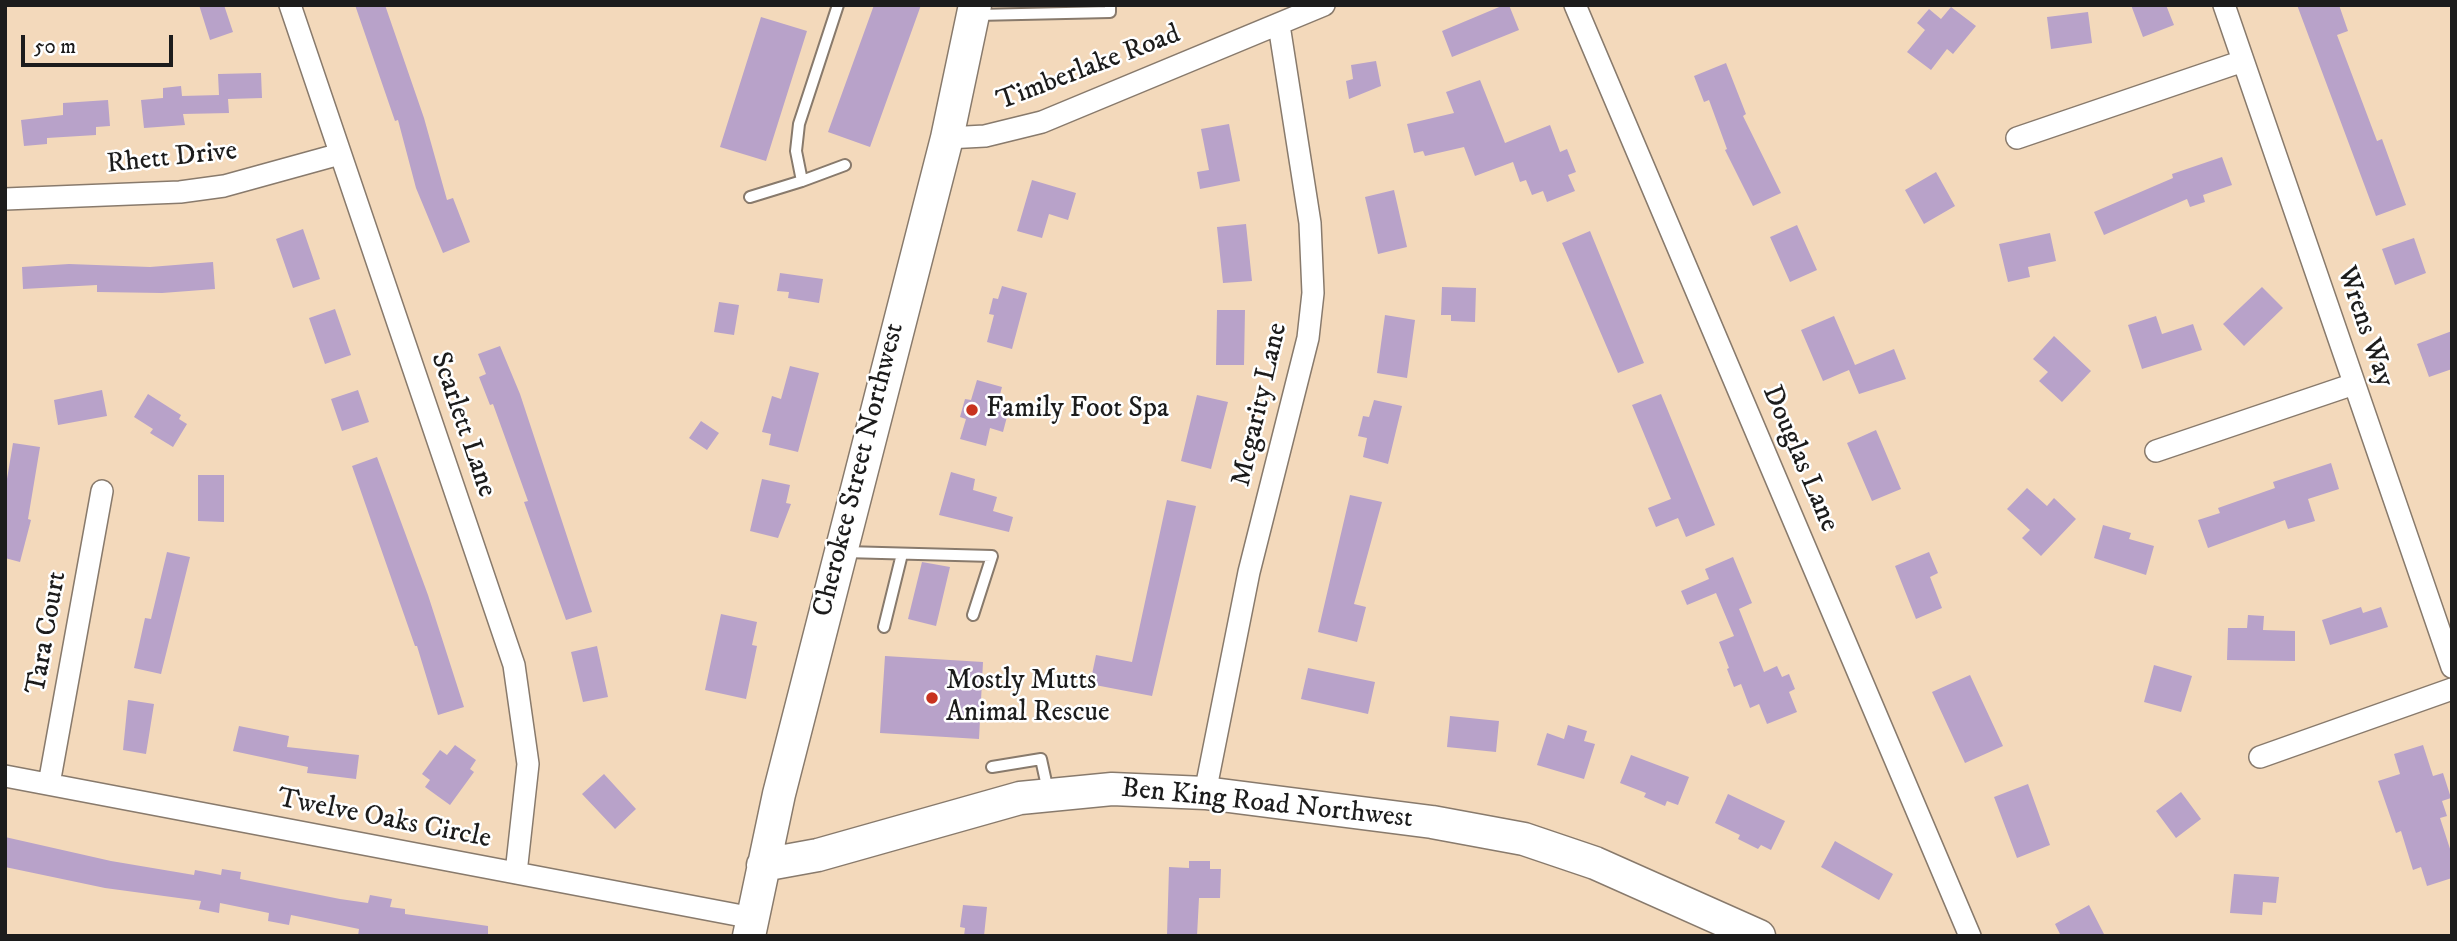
<!DOCTYPE html>
<style>
body{margin:0}
#map{position:relative;width:2457px;height:941px;overflow:hidden;background:#f3d9bb;font-family:"IM FELL DW Pica",serif}
canvas{display:block}
.frame{position:absolute;inset:0;border:7px solid #1c1c1c;pointer-events:none}
.scale{position:absolute;left:21px;top:35px;width:152px;height:32px;box-sizing:border-box;border:4px solid #1c1c1c;border-top:0;padding-left:9px;font-size:21px;line-height:24px;white-space:nowrap;color:#1c1c1c;-webkit-text-stroke:5px #fff;paint-order:stroke}
</style>
<div id="map">
<canvas width="2457" height="941"></canvas>
<div class="frame"></div>
<div class="scale">50 m</div>
</div>
<script>
const g = document.querySelector('canvas').getContext('2d');
g.lineJoin = 'round';
function fillPath(path, color) {
  g.fillStyle = color;
  g.fill(path, 'evenodd');
}
function poly(rows) {
  const path = new Path2D();
  for (const r of rows) {
    path.moveTo(r[0], r[1]);
    for (let i = 2; i < r.length; i += 2) path.lineTo(r[i], r[i + 1]);
  }
  return path;
}
function strokePath(path, color, width, dash) {
  g.strokeStyle = color;
  g.lineWidth = width;
  g.lineCap = dash ? 'butt' : 'round';
  g.setLineDash(dash || []);
  g.stroke(path);
}
function label(font, color, halo, rows, align = 'center') {
  g.font = font + ' "IM FELL DW Pica",serif';
  g.lineWidth = 5;
  g.setLineDash([]);
  g.textBaseline = 'middle';
  g.strokeStyle = halo;
  g.fillStyle = color;
  for (const [text, x, y, turn = 0] of rows) {
    g.save();
    g.translate(x, y);
    g.rotate((+turn || 0) * Math.PI / 180);
    g.textAlign = isNaN(turn) ? turn : align;
    if (halo) g.strokeText(text, 0, 0);
    g.fillText(text, 0, 0);
    g.restore();
  }
}
const building = poly([
 [199,5,224,5,233,32,210,40],
 [355,5,385,5,424,118,447,200,453,198,470,242,443,253,416,188,398,120,395,121],
 [874,5,921,5,870,147,828,132],
 [1504,5,1509,5,1519,30,1452,57,1442,31],
 [2131,5,2166,5,2174,25,2143,37],
 [2297,5,2339,5,2348,31,2337,35,2377,141,2382,139,2406,205,2376,216],
 [1951,7,1976,26,1953,54,1947,49,1931,70,1907,52,1925,30,1917,23,1929,9,1941,19],
 [2088,12,2092,43,2051,49,2047,17],
 [761,17,807,31,766,161,720,147],
 [1376,61,1381,86,1349,99,1346,81,1353,79,1351,65],
 [1726,63,1746,114,1743,116,1781,193,1753,206,1725,150,1727,149,1709,100,1704,102,1694,76],
 [261,73,262,98,228,99,229,113,183,114,185,125,144,128,141,100,163,98,163,88,181,86,182,96,219,95,218,74],
 [1480,80,1505,143,1550,125,1560,152,1567,149,1576,172,1568,175,1575,191,1547,202,1543,191,1532,195,1526,180,1520,182,1513,162,1475,176,1464,147,1425,156,1423,151,1414,153,1407,124,1454,113,1446,92],
 [108,100,110,126,96,127,96,135,47,138,47,144,24,146,21,120,63,115,63,103],
 [1229,124,1240,181,1200,189,1197,172,1209,170,1201,129],
 [2222,157,2232,185,2203,195,2205,202,2190,207,2187,199,2104,235,2094,212,2173,178,2172,174],
 [1936,172,1955,206,1924,224,1905,190],
 [1032,180,1076,193,1068,220,1049,214,1042,238,1017,231],
 [1394,190,1407,247,1378,254,1365,197],
 [1246,224,1252,281,1223,283,1217,227],
 [1797,225,1817,270,1790,282,1770,237],
 [303,229,320,279,293,288,276,239],
 [1590,231,1644,363,1618,373,1562,243],
 [2050,233,2056,261,2028,267,2030,277,2008,282,1999,244],
 [2414,238,2426,273,2395,285,2382,249],
 [213,262,215,289,162,293,97,292,97,285,23,289,22,267,69,264,150,267],
 [780,273,823,279,819,303,788,298,789,292,777,291],
 [1002,286,1027,293,1012,349,987,342,994,315,989,314,993,298,998,299],
 [1442,287,1476,288,1475,322,1451,321,1451,315,1441,315],
 [2262,287,2283,308,2244,346,2223,324],
 [719,302,739,305,734,335,714,332],
 [335,309,351,355,325,364,309,318],
 [1217,310,1245,310,1244,365,1216,365],
 [1385,315,1415,320,1407,378,1377,373],
 [1834,316,1855,365,1894,349,1906,379,1859,394,1849,370,1823,381,1801,330],
 [2156,316,2162,334,2193,324,2202,350,2142,369,2128,325],
 [2452,331,2452,369,2429,377,2417,344],
 [2054,336,2091,371,2062,402,2039,381,2048,372,2033,359],
 [500,346,520,394,592,612,566,620,524,502,528,501,493,404,490,405,479,377,486,374,478,354],
 [790,366,819,373,798,452,769,445,771,434,762,432,772,396,781,399],
 [977,380,1002,387,997,406,1009,409,1003,432,990,428,986,446,960,439,966,419,960,417,965,399,971,400],
 [102,390,107,416,58,425,54,400],
 [358,390,369,422,342,431,331,399],
 [148,394,181,415,179,419,187,424,173,447,150,433,153,429,134,417],
 [1661,394,1715,525,1686,537,1678,518,1656,527,1648,508,1671,499,1632,405],
 [1197,395,1228,402,1211,469,1181,461],
 [1374,400,1402,406,1388,464,1363,457,1367,438,1358,436,1363,416,1369,417],
 [701,421,719,433,707,450,689,438],
 [1876,430,1901,489,1872,501,1847,443],
 [13,443,40,447,28,519,31,520,20,562,5,558,5,491],
 [377,457,428,595,464,707,438,715,417,646,415,646,352,466],
 [2331,463,2339,489,2308,499,2315,521,2288,529,2285,520,2208,548,2198,520,2220,513,2218,508,2275,488,2273,482],
 [951,472,975,479,973,490,997,497,993,511,1013,517,1009,532,939,515],
 [198,475,224,475,224,522,198,521],
 [762,479,790,485,786,503,791,504,778,538,750,531],
 [2027,488,2047,506,2054,498,2076,519,2041,556,2022,538,2030,530,2007,509],
 [1350,495,1382,502,1354,604,1366,607,1357,642,1318,632],
 [1167,500,1196,506,1152,696,1090,684,1096,655,1132,662],
 [2103,525,2131,533,2129,539,2154,546,2146,575,2094,558],
 [167,552,190,557,161,674,134,668,145,618,151,619],
 [1929,552,1938,573,1930,577,1942,608,1916,619,1895,566],
 [1733,557,1752,603,1739,609,1764,672,1777,666,1782,677,1789,674,1795,689,1789,692,1797,712,1767,724,1759,704,1750,708,1741,684,1734,687,1727,669,1729,668,1719,642,1734,636,1716,593,1687,605,1681,591,1709,579,1705,569],
 [922,562,950,567,936,626,908,619],
 [2361,607,2363,613,2381,607,2388,627,2330,645,2322,620],
 [721,614,757,622,752,645,757,646,746,699,705,690],
 [2248,615,2264,616,2263,630,2295,631,2295,661,2227,660,2228,628,2247,628],
 [597,646,608,697,583,702,571,652],
 [885,656,983,662,979,739,880,733],
 [2154,665,2192,676,2181,712,2144,702],
 [1308,668,1375,682,1368,714,1301,699],
 [1970,675,2003,746,1965,763,1932,692],
 [128,700,154,704,146,754,123,750],
 [1450,716,1499,721,1496,752,1447,747],
 [1568,725,1587,731,1584,741,1595,744,1584,779,1537,765,1547,733,1564,739],
 [239,726,289,736,287,747,359,755,356,779,307,773,308,767,233,751],
 [455,745,476,760,470,769,474,772,450,805,425,787,430,780,422,774,440,750,447,755],
 [2423,745,2433,776,2443,773,2451,798,2442,801,2447,816,2440,818,2452,855,2452,878,2427,886,2421,867,2413,870,2401,831,2396,833,2378,781,2400,774,2394,754],
 [1631,755,1689,777,1678,805,1667,801,1665,806,1644,797,1646,793,1620,783],
 [604,774,636,809,615,829,582,794],
 [2028,784,2050,845,2017,858,1994,797],
 [2181,792,2201,819,2176,838,2156,811],
 [1728,794,1785,821,1771,850,1761,845,1758,849,1738,839,1740,835,1715,823],
 [5,837,111,861,194,875,195,870,221,875,222,869,241,872,240,879,340,899,368,903,370,895,392,899,390,907,405,909,405,914,488,926,488,936,358,936,359,929,291,915,289,925,268,921,269,913,220,903,219,913,199,909,201,901,105,888,5,867],
 [1835,841,1893,874,1879,900,1821,867],
 [1189,861,1210,861,1210,869,1221,869,1220,898,1199,898,1197,936,1167,936,1169,867,1189,868],
 [2234,874,2279,877,2276,903,2263,902,2262,915,2230,913],
 [963,905,987,907,984,936,964,936,965,928,960,927],
 [2089,905,2105,936,2061,936,2055,924]
]);
const lane = poly([
 [838,5,799,124,796,151,802,181,845,165],
 [977,15,1110,12,1110,5],
 [750,197,802,181],
 [845,552,992,556,973,615],
 [884,627,902,554],
 [992,767,1041,759,1048,791]
]);
const street = poly([
 [290,5,514,665,528,764,516,873],
 [1575,5,1970,936],
 [2224,5,2452,667],
 [947,138,985,136,1042,122,1324,5],
 [2017,138,2243,61],
 [5,199,180,192,224,186,340,154],
 [2156,451,2354,384],
 [2260,757,2452,689],
 [5,776,753,918],
 [49,784,102,491],
 [1205,793,1249,572,1308,338,1313,293,1310,223,1279,25]
]);
const secondary = poly([
 [763,865,818,855,1020,798,1112,789,1205,793,1432,822,1524,839,1595,863,1759,936],
 [749,936,779,794,947,138,975,5]
]);
const markers = [
 [972,410,7,"#c8321e"],
 [932,698,7,"#c8321e"]
];
const streetNames = [
 ["Timberlake Road",1089,69,-21],
 ["Rhett Drive",172,159,-6],
 ["Wrens Way",2364,327,71],
 ["Mcgarity Lane",1261,405,-77],
 ["Scarlett Lane",462,425,71],
 ["Douglas Lane",1799,459,67],
 ["Cherokee Street Northwest",860,470,-76],
 ["Tara Court",48,633,-80],
 ["Ben King Road Northwest",1267,805,6],
 ["Twelve Oaks Circle",384,820,11]
];
const poiNames = [
 ["Family Foot Spa",986,410],
 ["Mostly Mutts",946,682],
 ["Animal Rescue",946,714]
];
fillPath(building, '#b8a2c9');
strokePath(lane, '#887a6c', 14);
strokePath(street, '#887a6c', 24);
strokePath(secondary, '#887a6c', 35);
strokePath(lane, '#fff', 10);
strokePath(street, '#fff', 21);
strokePath(secondary, '#fff', 32);
for (const [x, y, r, color] of markers) {
  const dot = new Path2D();
  dot.arc(x, y, r, 0, 2 * Math.PI);
  g.fillStyle = color;
  g.fill(dot);
  strokePath(dot, '#fff', 2.5);
}
label('28px', '#1c1c1c', '#fff', streetNames);
label('28px', '#1c1c1c', '#fff', poiNames, 'left');
</script>
